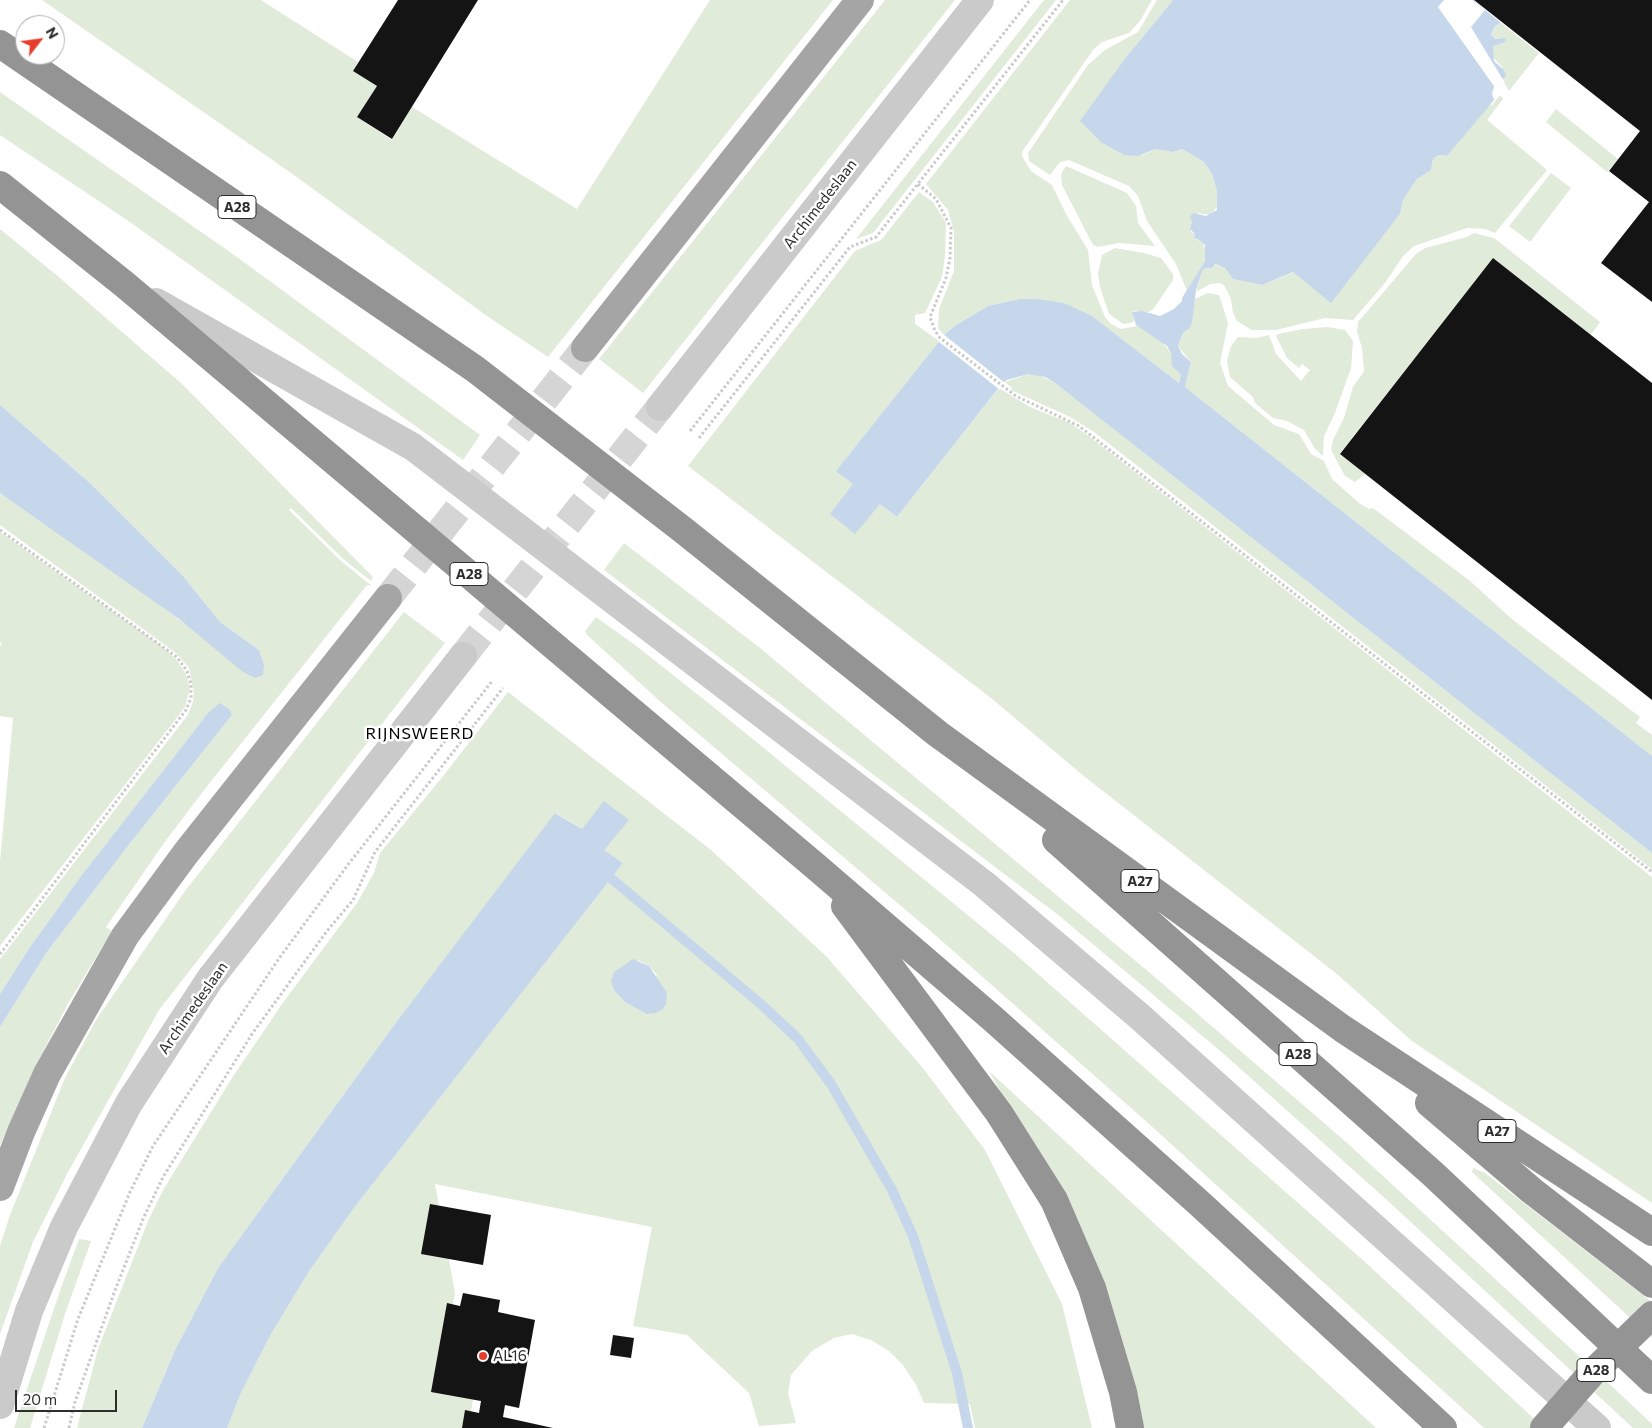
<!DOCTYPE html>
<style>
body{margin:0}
#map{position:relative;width:1652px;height:1428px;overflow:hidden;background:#fff;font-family:Commissioner,sans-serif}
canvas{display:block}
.north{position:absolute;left:15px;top:15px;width:50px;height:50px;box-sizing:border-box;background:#fff;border:1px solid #ababab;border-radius:50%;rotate:60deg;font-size:14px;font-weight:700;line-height:20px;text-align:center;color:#2d2d2d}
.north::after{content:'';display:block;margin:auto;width:18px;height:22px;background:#e73e2c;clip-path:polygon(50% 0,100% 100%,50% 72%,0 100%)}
.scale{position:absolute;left:15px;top:1390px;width:102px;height:22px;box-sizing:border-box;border:2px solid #2d2d2d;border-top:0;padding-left:6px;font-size:15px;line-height:18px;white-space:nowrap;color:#2d2d2d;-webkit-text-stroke:4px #fff;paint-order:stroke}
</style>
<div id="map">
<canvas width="1652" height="1428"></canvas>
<div class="north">N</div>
<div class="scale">20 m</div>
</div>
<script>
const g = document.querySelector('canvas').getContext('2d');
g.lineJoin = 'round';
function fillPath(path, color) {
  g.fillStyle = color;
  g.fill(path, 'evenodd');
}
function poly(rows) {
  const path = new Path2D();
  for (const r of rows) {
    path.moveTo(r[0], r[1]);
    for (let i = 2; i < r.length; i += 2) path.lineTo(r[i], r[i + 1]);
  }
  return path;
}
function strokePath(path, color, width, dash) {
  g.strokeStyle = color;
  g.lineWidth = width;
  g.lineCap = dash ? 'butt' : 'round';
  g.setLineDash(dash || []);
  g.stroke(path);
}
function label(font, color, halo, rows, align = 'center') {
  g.font = font + ' Commissioner,sans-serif';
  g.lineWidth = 5;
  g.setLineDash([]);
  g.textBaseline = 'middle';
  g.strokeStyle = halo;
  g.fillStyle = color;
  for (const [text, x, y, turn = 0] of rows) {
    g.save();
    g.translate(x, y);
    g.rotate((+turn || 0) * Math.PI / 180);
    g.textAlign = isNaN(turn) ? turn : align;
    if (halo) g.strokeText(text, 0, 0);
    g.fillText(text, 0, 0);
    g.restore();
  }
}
const green = poly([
 [42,0,261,0,358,62,354,71,377,86,358,118,392,140,412,107,577,209,710,0,833,0,548,357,487,316,294,175],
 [885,0,955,0,643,393,599,359],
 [1044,0,1056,0,873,233,856,239],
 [1070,0,1152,0,1140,21,1129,33,1102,42,1093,50,1022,152,1022,156,1031,171,1052,185,1067,216,1088,250,1092,285,1105,317,1111,324,1121,329,1138,326,1162,342,1171,353,1173,366,1181,375,1179,383,1092,316,1019,299,988,306,956,325,944,335,938,328,939,309,954,271,954,232,948,210,926,184],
 [1157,0,1173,0,1127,56,1102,143,1124,155,1142,155,1155,149,1173,152,1182,149,1204,162,1212,174,1217,191,1217,207,1210,215,1197,213,1192,221,1191,232,1195,234,1194,238,1203,243,1206,253,1205,261,1187,291,1176,264,1147,221,1138,196,1129,186,1069,160,1060,162,1050,175,1029,161,1028,153,1088,65,1105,50,1138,32],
 [1501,23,1539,53,1509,91,1503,81,1503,68,1493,57,1493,46,1500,38,1495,39,1491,34,1495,26],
 [0,92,230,252,480,435,463,460,127,220,0,135],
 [1500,95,1503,99,1487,120,1547,170,1495,233,1485,229,1467,228,1414,246,1403,256,1385,283,1353,320,1325,318,1276,330,1252,330,1237,321,1233,313,1231,299,1224,285,1220,283,1210,284,1196,292,1203,269,1212,268,1213,264,1225,268,1233,279,1262,285,1382,237,1400,214,1403,200,1417,179,1431,170,1433,159,1438,155,1447,156,1487,105,1492,105],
 [1556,109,1618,159,1607,172,1546,122],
 [1066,166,1127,193,1136,206,1138,223,1155,246,1119,243,1098,247,1093,245,1062,185,1061,174],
 [1551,173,1571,188,1530,242,1509,226],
 [919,192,933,202,946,223,945,256,942,277,925,313,915,315,915,324,939,341,837,470,854,484,830,514,880,504,897,517,999,388,1030,407,1070,423,1089,436,1652,877,1652,1203,1412,1041,1337,974,1085,777,991,698,688,466,855,251,881,240],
 [0,229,60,278,182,384,373,577,371,581,343,559,291,508,289,510,341,561,372,586,367,585,201,794,164,843,106,927,112,931,69,1002,34,1069,0,1145,0,1027,47,952,128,846,232,715,208,713,81,876,28,950,0,994,0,959,187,716,193,702,194,692,189,668,176,653,0,525,0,493,119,574,207,641,259,650,220,622,183,576,90,483,0,405],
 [1474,233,1494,238,1600,322,1590,336,1493,259,1340,453,1365,474,1355,482,1345,476,1331,450,1333,440,1344,418,1353,387,1364,371,1362,348,1357,332,1358,322,1416,254,1425,248,1467,237],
 [1115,248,1144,253,1161,258,1173,274,1173,280,1154,308,1149,312,1133,311,1134,321,1131,323,1123,324,1109,314,1100,287,1098,274,1102,255],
 [1208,293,1219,295,1228,323,1220,363,1228,386,1274,425,1299,434,1311,454,1324,461,1332,479,1359,503,1369,509,1373,508,1470,581,1513,620,1640,717,1636,723,1652,735,1652,756,1185,387,1191,362,1178,346,1183,333,1190,328,1195,299],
 [1327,327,1345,330,1353,341,1351,368,1335,413,1324,436,1323,456,1315,449,1304,430,1287,421,1273,418,1255,403,1253,397,1230,377,1227,361,1231,346,1238,337,1256,338,1269,335,1276,354,1301,381,1310,370,1302,364,1299,368,1287,358,1276,336,1278,334,1303,329],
 [1028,374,1036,374,1055,383,1652,853,1652,869,1094,432,1070,417,1011,390,1012,388,1005,382],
 [0,532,164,648,176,659,186,674,190,688,185,707,0,946,0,862,13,718,0,716,0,647,2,643,0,642],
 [624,543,760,648,1156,978,1346,1142,1618,1392,1652,1424,1652,1428,1633,1428,1388,1201,1225,1055,1057,914,604,570],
 [404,612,445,643,159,1010,67,1174,33,1242,0,1334,0,1246,10,1215,65,1078,96,1020,185,891],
 [596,617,635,645,716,709,1014,953,1364,1261,1544,1428,1484,1428,1148,1123,934,934,662,703,587,635,585,631],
 [508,692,711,850,826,956,922,1067,985,1150,1062,1304,1092,1428,975,1428,970,1404,924,1403,916,1385,903,1365,889,1351,871,1340,852,1334,834,1338,812,1351,791,1375,788,1393,796,1423,759,1426,749,1393,687,1335,633,1326,652,1227,435,1184,455,1293,437,1387,474,1394,468,1428,227,1428,241,1393,271,1334,310,1270,354,1208,623,863,604,851,582,829,556,813,394,1025,218,1268,175,1350,142,1428,77,1428,98,1349,148,1221,163,1190,232,1078,282,1004,357,903,374,873,380,853,444,775],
 [638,960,649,966,657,975,642,1010,625,1002],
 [989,1071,1376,1428,1139,1428,1104,1282],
 [1473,1168,1485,1173,1652,1302,1652,1338,1472,1172],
 [79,1239,91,1241,65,1314,30,1428,14,1428,61,1288]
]);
const water = poly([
 [1173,0,1473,0,1501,23,1495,26,1491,34,1495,39,1506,38,1505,42,1493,46,1494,61,1504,70,1506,76,1494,87,1492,94,1494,100,1447,156,1438,155,1433,159,1431,170,1417,179,1403,200,1400,214,1331,303,1293,272,1262,285,1233,279,1225,268,1215,264,1212,268,1203,269,1196,290,1192,322,1190,328,1183,333,1178,346,1182,354,1191,362,1185,387,1652,756,1652,853,1055,383,1045,377,1028,374,1007,380,1001,385,897,517,880,504,855,534,830,514,853,484,836,471,944,335,956,325,988,306,1019,299,1037,299,1064,303,1092,316,1179,383,1181,375,1172,366,1171,353,1167,346,1136,325,1132,312,1142,311,1160,316,1174,309,1182,301,1182,298,1205,261,1205,245,1199,240,1194,238,1195,234,1190,229,1192,222,1190,216,1194,213,1206,216,1217,210,1217,191,1212,174,1204,162,1182,149,1173,152,1155,149,1138,156,1124,155,1102,143,1080,121,1127,56],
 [0,405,90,483,183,576,220,622,259,650,264,665,263,675,255,678,243,672,179,619,0,493],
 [220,703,230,710,232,715,128,846,47,952,0,1027,0,994,28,950,81,876,208,713],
 [604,801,629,820,604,850,623,863,354,1208,310,1270,271,1334,241,1393,227,1428,142,1428,175,1350,218,1268,394,1025,555,813,582,829],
 [633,959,649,966,667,993,666,1004,663,1009,656,1013,647,1014,625,1002,614,990,611,981,614,972]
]);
const pier = poly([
 [1444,0,1472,0,1485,10,1471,27,1505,83,1496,89,1438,7],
 [943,334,1005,383,1000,390,938,341]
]);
const stream = poly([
 [600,869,762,1005,798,1039,831,1084,892,1190,913,1236,957,1373,968,1428]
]);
const building = poly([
 [398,0,478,0,392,139,357,117,377,86,353,71],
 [1474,0,1652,0,1652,302,1601,263,1649,202,1609,171,1640,131],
 [1493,258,1652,383,1652,700,1340,454],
 [430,1204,491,1215,483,1265,421,1254],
 [463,1293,500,1300,498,1312,535,1320,519,1408,505,1405,503,1417,553,1428,462,1428,465,1410,479,1413,481,1401,431,1392,447,1303,460,1306],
 [613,1335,634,1338,631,1358,610,1355]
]);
const minorTunnel = poly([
 [463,656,660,407]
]);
const majorTunnel = poly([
 [388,598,585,348]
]);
const path = poly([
 [918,184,936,199,951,228,950,258,946,278,930,317,935,331,940,338,1016,396,1079,426,1652,872],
 [690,431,1030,0],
 [699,438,850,247,876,237,1063,0],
 [0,530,177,657,187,671,191,684,191,698,186,710,0,954],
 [44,1428,78,1319,130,1192,153,1146,280,957,347,866,493,680],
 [69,1428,75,1402,114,1293,143,1219,163,1177,252,1034,327,931,353,900,375,852,503,688]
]);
const minor = poly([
 [156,302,413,447,984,884,1139,1016,1597,1428],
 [660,407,980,0],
 [0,1405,29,1311,64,1227,129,1103,210,979,463,656]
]);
const major = poly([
 [585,348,860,0],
 [0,1187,21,1132,47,1074,125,936,186,853,388,598]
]);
const highway = poly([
 [0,44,475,369,683,530,938,734,1343,1029,1652,1232],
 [0,185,124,284,814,865,992,1018,1199,1203,1443,1428],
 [1056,840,1433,1174,1652,1380],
 [845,906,999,1113,1054,1200,1092,1288,1123,1392,1130,1428],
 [1429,1103,1531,1190,1652,1284]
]);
const highwayBridge = poly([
 [1544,1428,1591,1374,1652,1315]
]);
const markers = [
 [483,1356,5,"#e73e2c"]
];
const shields = [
 [237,207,38],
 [469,574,38],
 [1140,881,38],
 [1298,1054,38],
 [1497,1131,38],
 [1596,1370,38]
];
const shieldNames = [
 ["A28",237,207],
 ["A28",469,574],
 ["A27",1140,881],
 ["A28",1298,1054],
 ["A27",1497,1131],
 ["A28",1596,1370]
];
const streetNames = [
 ["Archimedeslaan",820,204,-52],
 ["Archimedeslaan",193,1008,-55]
];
const poiNames = [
 ["AL16",493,1356]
];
const neighbourhoodNames = [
 ["RIJNSWEERD",420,734]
];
fillPath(green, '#e1ebda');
fillPath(water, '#c6d7eb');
fillPath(pier, '#fff');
strokePath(stream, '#c6d7eb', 10);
fillPath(building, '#141414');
strokePath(minorTunnel, '#d5d5d5', 28, [28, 14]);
strokePath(majorTunnel, '#d5d5d5', 28, [28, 14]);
strokePath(path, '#cacaca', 3, [2.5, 2.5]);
strokePath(minor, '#cacaca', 28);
strokePath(major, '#a5a5a5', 28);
strokePath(highway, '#949494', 28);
strokePath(highwayBridge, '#949494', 28);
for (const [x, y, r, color] of markers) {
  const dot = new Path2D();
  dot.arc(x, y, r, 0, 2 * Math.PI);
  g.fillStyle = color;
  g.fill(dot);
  strokePath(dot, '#fff', 2);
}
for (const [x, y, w] of shields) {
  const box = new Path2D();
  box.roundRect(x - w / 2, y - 11.5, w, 23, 4);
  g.fillStyle = '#fff';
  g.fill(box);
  strokePath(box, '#2d2d2d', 1);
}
label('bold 14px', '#2d2d2d', null, shieldNames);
label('15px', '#2d2d2d', '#fff', streetNames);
label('15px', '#2d2d2d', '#fff', poiNames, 'left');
g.letterSpacing = '1px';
label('16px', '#000', '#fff', neighbourhoodNames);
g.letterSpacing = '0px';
</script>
